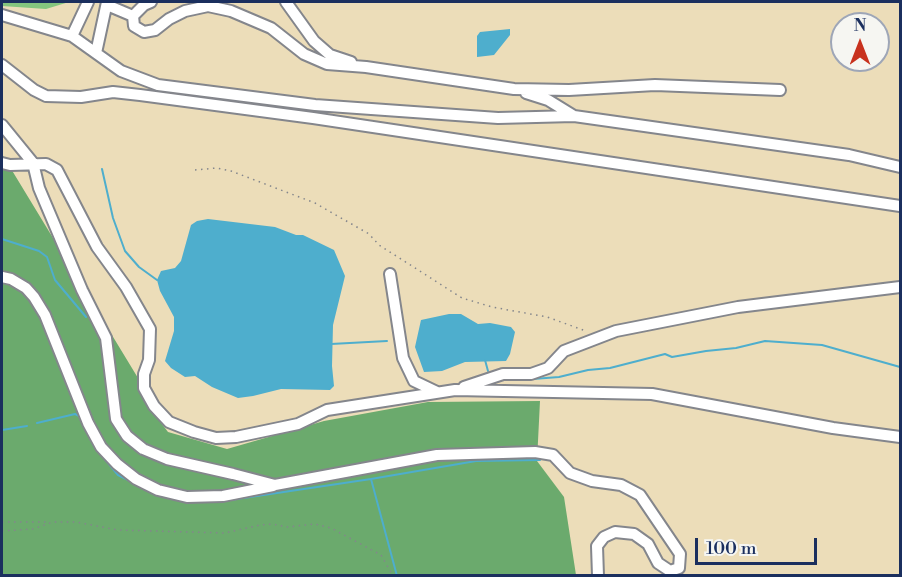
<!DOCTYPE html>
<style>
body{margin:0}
#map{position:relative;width:902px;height:577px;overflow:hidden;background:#ecddb9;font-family:"Libre Bodoni",serif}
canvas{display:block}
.frame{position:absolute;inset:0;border:3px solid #1b2f5e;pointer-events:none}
.north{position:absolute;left:830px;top:12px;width:60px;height:60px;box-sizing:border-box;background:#f6f6f2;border:2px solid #9ea6b7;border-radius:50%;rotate:0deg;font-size:16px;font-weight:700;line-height:24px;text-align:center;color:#1b2f5e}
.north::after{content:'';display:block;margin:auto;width:21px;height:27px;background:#c8321e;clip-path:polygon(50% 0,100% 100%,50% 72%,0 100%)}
.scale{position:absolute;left:695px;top:538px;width:122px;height:27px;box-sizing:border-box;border:3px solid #1b2f5e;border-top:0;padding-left:8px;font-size:18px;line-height:21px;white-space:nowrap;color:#1b2f5e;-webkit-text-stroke:4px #f6f6f2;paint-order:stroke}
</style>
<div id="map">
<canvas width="902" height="577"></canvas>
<div class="frame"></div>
<div class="north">N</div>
<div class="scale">100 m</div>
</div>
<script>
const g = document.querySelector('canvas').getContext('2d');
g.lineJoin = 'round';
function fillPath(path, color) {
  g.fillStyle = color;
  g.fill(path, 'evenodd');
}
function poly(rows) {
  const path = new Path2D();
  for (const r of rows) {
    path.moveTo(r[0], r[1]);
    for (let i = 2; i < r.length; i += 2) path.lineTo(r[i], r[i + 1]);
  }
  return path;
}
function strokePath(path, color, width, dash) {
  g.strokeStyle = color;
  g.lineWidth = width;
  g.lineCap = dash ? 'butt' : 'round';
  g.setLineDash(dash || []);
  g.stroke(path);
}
const green = poly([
 [2,2,69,2,46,9,2,6]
]);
const forest = poly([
 [2,154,138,378,149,407,168,432,227,449,324,421,428,402,540,401,537,461,564,497,576,575,2,575]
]);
const water = poly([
 [510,29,510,35,494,55,477,57,477,36,480,32],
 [208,219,275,227,296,235,303,235,334,250,345,276,333,325,332,366,334,386,330,390,281,389,253,396,238,398,212,387,195,376,185,377,171,368,165,361,174,331,174,317,160,291,157,280,161,271,175,268,181,261,191,225,197,221],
 [449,314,461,314,478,324,490,323,511,327,515,332,510,354,506,361,465,362,442,371,424,372,415,347,421,320]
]);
const stream = poly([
 [102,169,113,218,125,251,139,267,157,280],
 [2,239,39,251,47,257,55,280,86,317],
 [331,344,387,341],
 [485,360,488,371],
 [533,379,559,377,588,370,610,368,665,354,672,357,706,351,736,348,765,341,822,345,900,367],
 [37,423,75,414,79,416,83,424],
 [2,430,27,426],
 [86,430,94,446,118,475,156,494],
 [371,479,476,461,540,460],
 [230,500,371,479,397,576],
 [191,502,215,501]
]);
const path = poly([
 [195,170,217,168,231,171,315,203,369,234,379,245,462,298,492,307,547,317,586,331],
 [2,522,49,522],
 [2,531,33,529,53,522,76,522,118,530,225,533,260,525,272,524,287,527,315,524,331,528,381,555,393,576]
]);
const minor = poly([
 [151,2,144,5,133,16,134,26,144,32,155,30,169,19,185,11,208,6,231,11,271,28,304,54,327,64,366,67,514,89,569,90,655,85,780,90],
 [286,2,314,41,330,55,351,62],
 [107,5,133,16],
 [2,15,72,36,121,71,158,85,315,105,498,118,574,116],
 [72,36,88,2],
 [96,53,107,2],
 [2,65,34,90,46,96,81,97,113,92,140,95,313,118,900,206],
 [526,93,548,100,574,116,849,155,900,167],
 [2,125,33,163,39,188,82,290,106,338,116,419,127,436,143,449,167,459,233,474,275,485,437,455,535,452,553,455,570,473,592,481,621,485,640,495,680,554,679,568,670,571,658,563,648,544,634,534,615,532,604,537,597,546,598,576],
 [2,163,10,165,46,164,57,170,97,247,126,287,150,329,149,360,144,374,144,388,154,406,169,422,194,432,216,438,236,437,298,424,327,410,455,390,652,394,833,428,900,437],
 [390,274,403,358,414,381,437,392],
 [2,277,11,279,26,288,34,297,45,315,88,423,101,447,117,464,136,479,158,490,187,497,223,496,273,486],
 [464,387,503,374,531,374,548,368,564,351,616,331,738,307,900,287]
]);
fillPath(green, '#84c57e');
fillPath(forest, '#6baa6d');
fillPath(water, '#4eaecd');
strokePath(stream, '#4eaecd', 2);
strokePath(minor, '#84868c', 14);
strokePath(path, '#84868c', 1.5, [1.5, 4.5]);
strokePath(minor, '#fff', 10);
</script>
